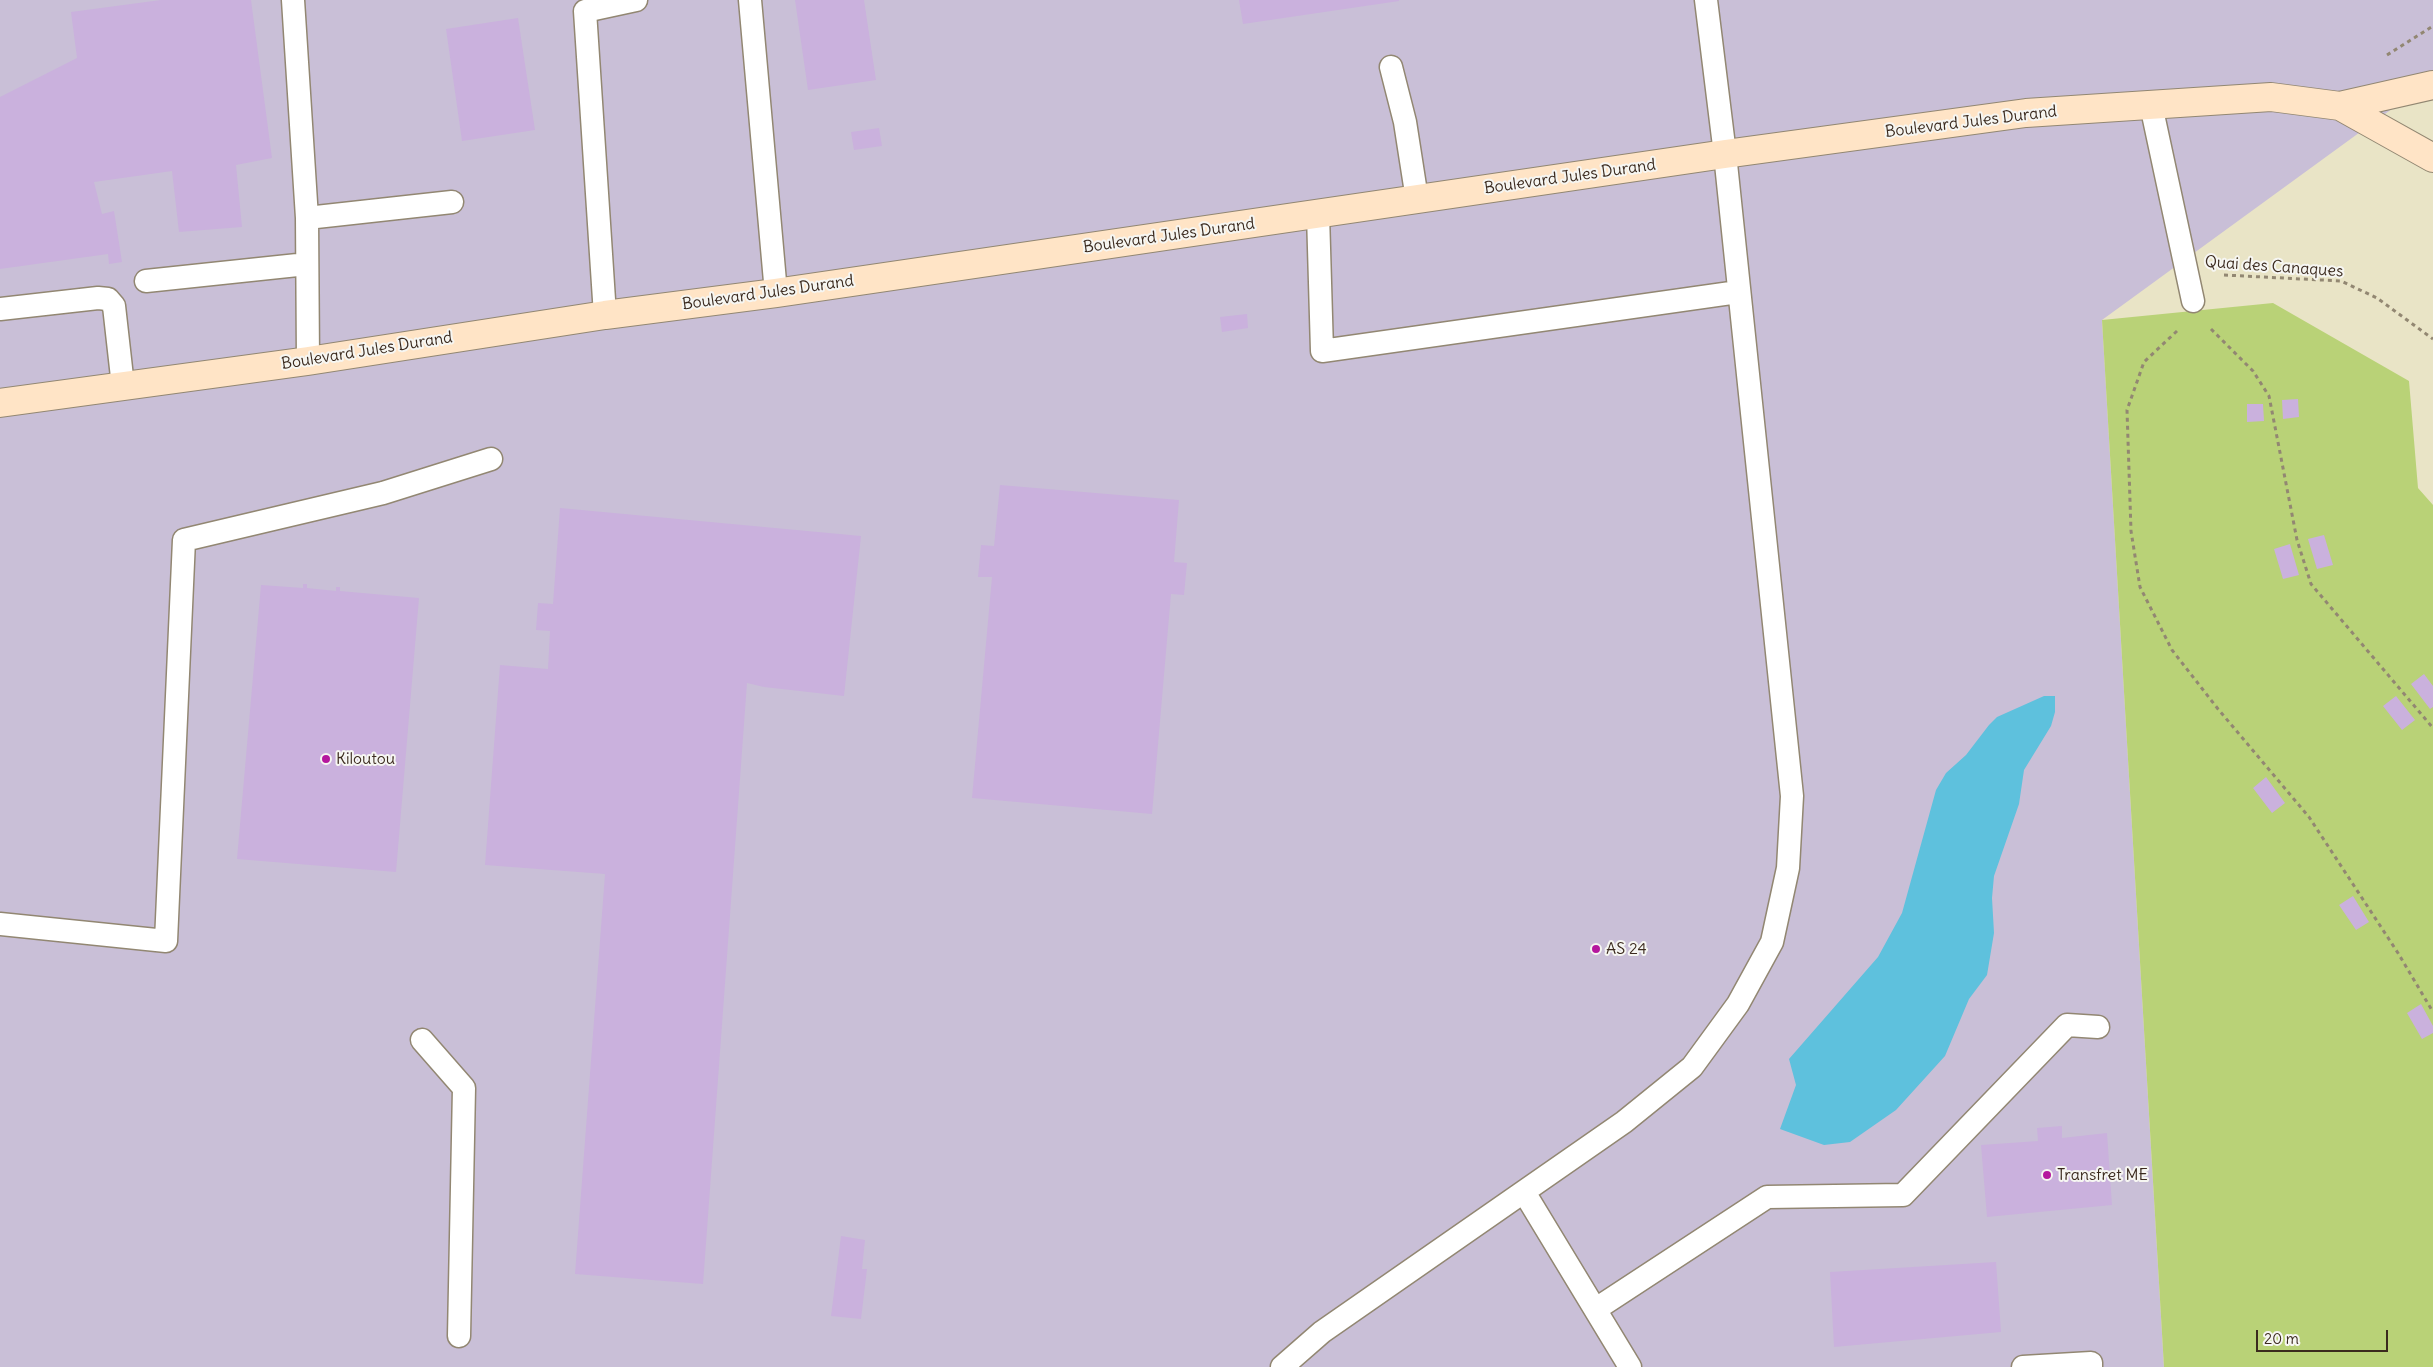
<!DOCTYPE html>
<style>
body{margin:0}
#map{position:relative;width:2433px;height:1367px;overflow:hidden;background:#e9e4c6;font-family:Delius,sans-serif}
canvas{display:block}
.scale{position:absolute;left:2256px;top:1330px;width:132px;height:22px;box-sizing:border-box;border:2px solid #3b2a1e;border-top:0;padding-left:6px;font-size:15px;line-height:18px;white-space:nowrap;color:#3b2a1e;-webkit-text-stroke:4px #f6f6f2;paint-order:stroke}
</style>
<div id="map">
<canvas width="2433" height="1367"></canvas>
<div class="scale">20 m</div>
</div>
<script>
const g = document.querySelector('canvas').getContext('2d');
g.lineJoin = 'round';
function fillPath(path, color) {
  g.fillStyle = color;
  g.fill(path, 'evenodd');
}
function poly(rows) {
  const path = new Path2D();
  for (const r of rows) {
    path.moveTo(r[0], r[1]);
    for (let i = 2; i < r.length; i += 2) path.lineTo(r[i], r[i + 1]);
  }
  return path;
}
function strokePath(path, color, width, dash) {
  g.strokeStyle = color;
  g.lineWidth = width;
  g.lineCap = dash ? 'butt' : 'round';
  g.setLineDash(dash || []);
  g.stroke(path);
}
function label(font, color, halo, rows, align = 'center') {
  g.font = font + ' Delius,sans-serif';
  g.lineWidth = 4;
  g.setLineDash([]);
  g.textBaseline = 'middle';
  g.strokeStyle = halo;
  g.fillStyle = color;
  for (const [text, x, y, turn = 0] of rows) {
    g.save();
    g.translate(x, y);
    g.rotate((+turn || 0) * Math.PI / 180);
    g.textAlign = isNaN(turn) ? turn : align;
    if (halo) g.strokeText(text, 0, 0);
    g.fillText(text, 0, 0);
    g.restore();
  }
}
const industrial = poly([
 [0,0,2433,0,2433,79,2102,320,2164,1367,0,1367]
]);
const green = poly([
 [2273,303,2409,381,2418,488,2433,505,2433,1367,2164,1367,2102,320]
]);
const water = poly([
 [2044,696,2055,696,2055,712,2051,726,2024,770,2019,804,1994,876,1992,898,1994,933,1987,975,1969,999,1945,1056,1896,1110,1850,1142,1824,1145,1780,1129,1796,1085,1789,1059,1878,957,1902,913,1936,790,1946,773,1966,755,1989,725,1997,717]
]);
const building = poly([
 [161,0,251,0,272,158,236,165,242,227,179,232,172,171,94,182,102,214,114,211,122,262,109,264,108,254,0,269,0,97,77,58,71,12],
 [795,0,864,0,876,80,808,90],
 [1239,0,1399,0,1399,1,1243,24],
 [518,18,535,130,462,141,446,29],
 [879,128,882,146,854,150,851,132],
 [1247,314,1248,328,1222,332,1220,317],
 [2298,399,2299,417,2283,419,2282,400],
 [2247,404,2263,404,2264,421,2247,422],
 [1000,485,1179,500,1174,562,1187,563,1184,595,1171,594,1152,814,972,798,992,577,978,577,981,545,994,546],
 [560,508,861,536,844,696,764,687,747,683,703,1284,575,1274,605,874,485,865,500,665,548,669,550,631,536,630,538,603,553,604],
 [2324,535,2333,565,2317,569,2308,539],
 [2290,544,2299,575,2283,579,2274,549],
 [303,584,307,584,307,588,336,591,336,587,340,587,340,591,419,598,396,872,237,859,261,585,303,588],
 [2424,674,2433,686,2433,707,2430,709,2411,684],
 [2396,696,2415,720,2402,730,2383,706],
 [2266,777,2285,803,2272,813,2253,788],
 [2353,896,2369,922,2356,930,2339,905],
 [2421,1004,2433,1026,2433,1033,2422,1039,2407,1013],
 [2062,1126,2062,1138,2107,1133,2112,1205,1987,1217,1981,1145,2038,1141,2037,1128],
 [841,1236,865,1240,862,1269,867,1269,861,1319,831,1316],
 [1996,1262,2001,1332,1834,1347,1830,1272]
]);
const path = poly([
 [2387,55,2433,26],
 [2224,275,2341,281,2377,298,2433,339],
 [2211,329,2253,371,2269,396,2297,540,2311,584,2433,728],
 [2177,331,2144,362,2127,410,2131,531,2140,587,2172,650,2218,709,2309,817,2398,953,2433,1012]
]);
const lane = poly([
 [293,0,307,218,308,361],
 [750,0,776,293],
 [1391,67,1405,122,1417,199],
 [2151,105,2193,301],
 [1318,214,1322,351,1738,292],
 [307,218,452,202],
 [146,281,307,264],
 [0,309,98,298,108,299,114,306,123,386],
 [605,315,585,11,636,0],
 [0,924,166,941,184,540,383,493,491,459],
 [422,1040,464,1088,459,1336],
 [1524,1192,1630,1367],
 [1596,1309,1767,1197,1903,1195,2067,1025,2098,1027],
 [1282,1367,1322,1332,1624,1122,1692,1067,1738,1004,1772,942,1788,868,1792,796,1725,154,1706,0],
 [2023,1367,2091,1363,2091,1367]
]);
const secondary = poly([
 [2340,106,2433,158],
 [0,403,308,361,605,315,776,293,1725,154,2026,113,2271,97,2340,106,2433,85]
]);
const markers = [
 [326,759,5,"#b5179e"],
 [1596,949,5,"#b5179e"],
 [2047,1175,5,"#b5179e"]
];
const streetNames = [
 ["Boulevard Jules Durand",1971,122,-7],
 ["Boulevard Jules Durand",1570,177,-8],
 ["Boulevard Jules Durand",1169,236,-8],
 ["Quai des Canaques",2274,267,4],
 ["Boulevard Jules Durand",768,293,-8],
 ["Boulevard Jules Durand",367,351,-9]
];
const poiNames = [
 ["Kiloutou",336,759],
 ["AS 24",1606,949],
 ["Transfret ME",2057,1175]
];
fillPath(industrial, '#c9bfd7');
fillPath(green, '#b9d277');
fillPath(water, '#5ec1dd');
fillPath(building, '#cab1dd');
strokePath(lane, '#928772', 25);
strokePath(secondary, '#928772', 30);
strokePath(path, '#928772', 3, [4, 4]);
strokePath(lane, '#fff', 22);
strokePath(secondary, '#ffe4c6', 28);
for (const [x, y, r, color] of markers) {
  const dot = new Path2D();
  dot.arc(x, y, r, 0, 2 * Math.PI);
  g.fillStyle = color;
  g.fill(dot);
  strokePath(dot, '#f6f6f2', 2);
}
label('16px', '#3b2a1e', '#f6f6f2', streetNames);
label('16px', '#3b2a1e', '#f6f6f2', poiNames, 'left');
</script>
